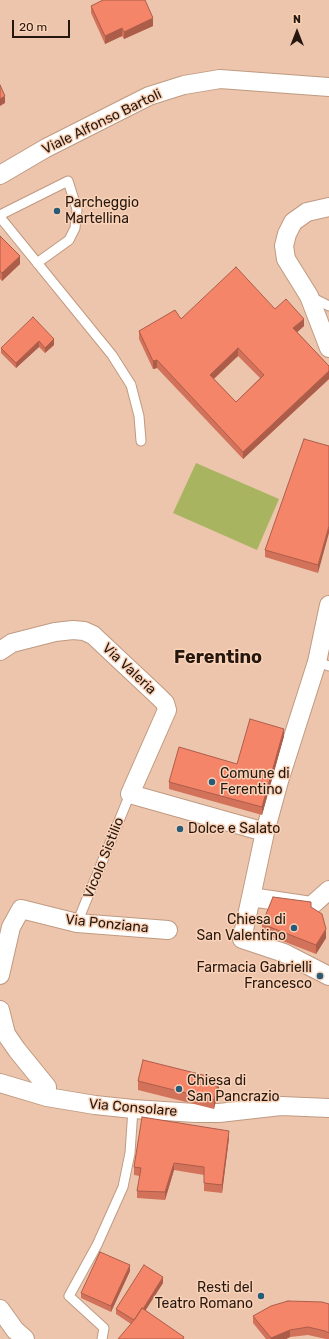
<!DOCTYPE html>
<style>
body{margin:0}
#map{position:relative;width:329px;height:1339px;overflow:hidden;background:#edc5ac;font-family:Rubik,sans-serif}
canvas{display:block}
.north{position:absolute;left:277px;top:12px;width:40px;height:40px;-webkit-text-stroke:3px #fad2b8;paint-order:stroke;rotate:0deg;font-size:11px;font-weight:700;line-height:16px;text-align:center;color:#25170e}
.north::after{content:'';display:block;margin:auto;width:14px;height:18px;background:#25170e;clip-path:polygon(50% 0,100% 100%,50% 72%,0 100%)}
.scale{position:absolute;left:12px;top:20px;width:58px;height:18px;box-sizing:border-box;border:2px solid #25170e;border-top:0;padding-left:5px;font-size:12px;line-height:14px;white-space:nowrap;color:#25170e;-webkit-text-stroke:3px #fad2b8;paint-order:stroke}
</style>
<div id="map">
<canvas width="329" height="1339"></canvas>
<div class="north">N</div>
<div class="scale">20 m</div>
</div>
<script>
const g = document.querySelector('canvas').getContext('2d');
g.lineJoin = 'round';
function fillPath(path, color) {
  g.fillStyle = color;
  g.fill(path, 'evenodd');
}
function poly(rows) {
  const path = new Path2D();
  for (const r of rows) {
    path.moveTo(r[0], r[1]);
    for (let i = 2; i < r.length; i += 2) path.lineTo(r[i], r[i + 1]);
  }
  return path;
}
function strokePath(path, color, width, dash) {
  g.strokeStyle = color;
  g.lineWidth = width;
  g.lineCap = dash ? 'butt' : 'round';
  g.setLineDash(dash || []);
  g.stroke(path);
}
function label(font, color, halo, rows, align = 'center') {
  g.font = font + ' Rubik,sans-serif';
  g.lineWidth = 3;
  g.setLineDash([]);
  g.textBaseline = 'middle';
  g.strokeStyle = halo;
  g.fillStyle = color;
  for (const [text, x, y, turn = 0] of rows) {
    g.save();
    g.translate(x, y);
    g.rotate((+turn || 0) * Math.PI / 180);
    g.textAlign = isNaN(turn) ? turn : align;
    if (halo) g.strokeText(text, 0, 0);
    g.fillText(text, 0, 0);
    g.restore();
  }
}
const green = poly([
 [196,463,279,499,257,550,173,513]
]);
const lane = poly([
 [0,215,68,181,77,209,75,228,69,240,37,263],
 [0,217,112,355,131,385,139,416,141,441],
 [311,297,329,306],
 [317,662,329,666],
 [77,923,130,794],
 [102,1339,104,1328,69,1296,97,1245,123,1187,130,1153,133,1109]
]);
const street = poly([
 [0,175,46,148,149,96,184,85,220,79,329,87],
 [329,207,307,212,293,222,287,234,284,246,286,259,309,296,329,348],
 [329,605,317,662,279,781,265,832,242,939,284,953,329,976],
 [0,651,12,643,55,632,73,630,84,631,93,635,159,697,165,703,167,710,130,794,265,832],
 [251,897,311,906,329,890],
 [0,975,11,927,21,909,77,923,168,930],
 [0,1010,6,1034,17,1050,47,1087,47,1097],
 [0,1083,47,1097,95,1105,133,1109,195,1113,219,1113,281,1106,329,1108],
 [0,1309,15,1330,25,1339]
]);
const wall = poly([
 [91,6,153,26,124,39,122,36,105,44,91,13],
 [0,236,20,264,2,281,0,279],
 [275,309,304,326,297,332,329,366,329,379,243,459,157,368,153,369,139,339,139,331,181,319],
 [238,356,260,378,236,402,214,379],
 [54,339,54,345,45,353,39,347,16,368,1,353,1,348],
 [329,446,318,573,265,557,265,550],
 [284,736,262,815,169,789,169,782,237,764],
 [311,907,326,938,316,954,262,933,262,924],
 [138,1081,219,1088,214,1109,138,1090],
 [229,1138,222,1193,204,1191,204,1175,174,1170,165,1200,137,1198,137,1191,140,1176,134,1175,134,1167],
 [130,1271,111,1312,81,1298,81,1293],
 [163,1283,145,1310,184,1339,131,1324,116,1314,116,1309],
 [329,1304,329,1339,326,1339,308,1335,290,1337,286,1339,266,1339,253,1323,253,1316]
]);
const shadedWall = poly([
 [153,18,153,26,124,39,124,32],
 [122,28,122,36,105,44,105,36],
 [5,96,5,103,0,106,0,99],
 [20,256,20,264,2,281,2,273],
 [304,319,304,326,293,336,293,328],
 [54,339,54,345,45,353,45,348],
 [39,341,39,347,16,368,16,363],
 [238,348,238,356,210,382,210,375],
 [157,360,157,368,153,369,153,361],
 [329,371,329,379,243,459,243,452],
 [329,526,329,533,318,573,318,565],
 [284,729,284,736,262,815,262,807],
 [326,929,326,938,316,954,316,945],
 [219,1079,219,1088,214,1109,214,1100],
 [229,1131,229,1138,222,1193,222,1185],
 [174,1163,174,1170,165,1200,165,1192],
 [130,1265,130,1271,111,1312,111,1306],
 [163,1277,163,1283,135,1327,135,1321],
 [290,1330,290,1337,286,1339,271,1339,271,1338]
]);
const building = poly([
 [103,0,145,0,153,18,124,32,122,28,105,36,91,6,103,0],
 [0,85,5,96,0,99,0,85],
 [0,236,20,256,2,273,0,271,0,236],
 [236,267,275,309,286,299,304,319,293,328,329,366,329,371,243,452,157,360,153,361,139,331,175,310,181,319,236,267],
 [238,348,264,375,236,402,210,375,238,348],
 [33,317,54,339,45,348,39,341,16,363,1,348,33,317],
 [304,439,329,446,329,526,318,565,265,550,304,439],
 [250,719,284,729,262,807,169,782,179,747,237,764,250,719],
 [273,897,311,902,311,907,322,914,326,929,316,945,262,924,273,897],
 [143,1060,219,1079,214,1100,138,1081,143,1060],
 [142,1117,229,1131,222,1185,204,1183,204,1167,174,1163,165,1192,137,1191,141,1168,134,1167,142,1117],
 [100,1252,130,1265,111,1306,81,1293,100,1252],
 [144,1265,163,1277,143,1309,142,1308,134,1320,116,1309,144,1265],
 [288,1301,322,1302,329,1304,329,1333,325,1331,308,1327,290,1330,271,1338,253,1316,271,1306,288,1301],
 [142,1308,184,1337,183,1339,118,1339,135,1319,142,1308]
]);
const markers = [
 [57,211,4,"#275b78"],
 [212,782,4,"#275b78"],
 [180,829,4,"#275b78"],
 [294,928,4,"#275b78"],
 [320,976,4,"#275b78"],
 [179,1089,4,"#275b78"],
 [261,1296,4,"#275b78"]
];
const streetNames = [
 ["Viale Alfonso Bartoli",102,122,-26],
 ["Via Valeria",129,669,43],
 ["Vicolo Sistilio",104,858,-68],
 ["Via Ponziana",107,924,6],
 ["Via Consolare",133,1108,5]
];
const poiNames = [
 ["Parcheggio",65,203],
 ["Martellina",65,219],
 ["Comune di",220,774],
 ["Ferentino",220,790],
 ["Dolce e Salato",188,829],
 ["Chiesa di",286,920,"right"],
 ["San Valentino",286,936,"right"],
 ["Farmacia Gabrielli",312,968,"right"],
 ["Francesco",312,984,"right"],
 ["Chiesa di",187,1081],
 ["San Pancrazio",187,1097],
 ["Resti del",253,1288,"right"],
 ["Teatro Romano",253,1304,"right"]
];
const districtNames = [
 ["Ferentino",218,658]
];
fillPath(green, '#a9b461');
strokePath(lane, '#bf9a81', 11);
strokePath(street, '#bf9a81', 20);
strokePath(lane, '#fff', 9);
strokePath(street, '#fff', 18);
fillPath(wall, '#d3725a');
fillPath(shadedWall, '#ac5d4a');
fillPath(building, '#f58569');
strokePath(building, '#ac5d4a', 1);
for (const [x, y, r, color] of markers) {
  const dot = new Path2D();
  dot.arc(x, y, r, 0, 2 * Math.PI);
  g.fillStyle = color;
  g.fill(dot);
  strokePath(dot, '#fad2b8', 1.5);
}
label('14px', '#25170e', '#fad2b8', streetNames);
label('14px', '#25170e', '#fad2b8', poiNames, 'left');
label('bold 18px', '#25170e', '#fad2b8', districtNames);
</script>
